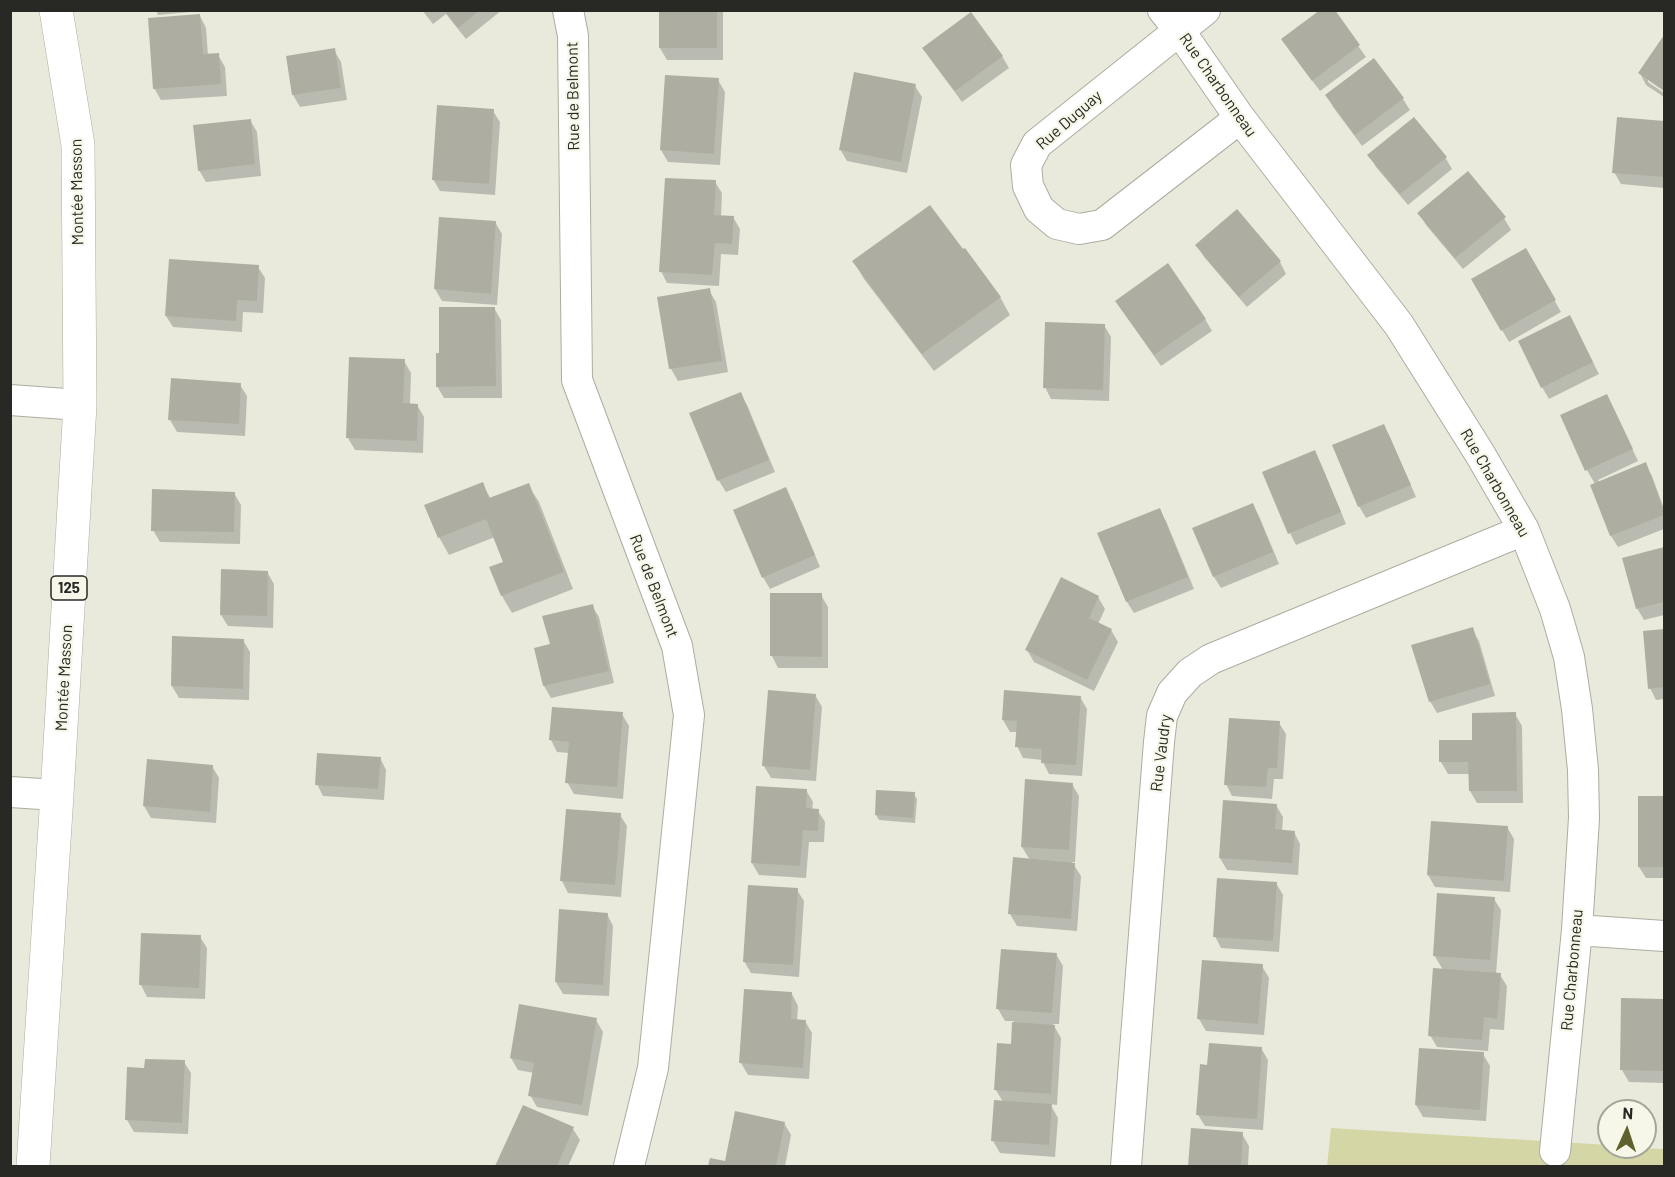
<!DOCTYPE html>
<meta charset="utf-8">
<style>
body{margin:0}
#map{position:relative;width:1675px;height:1177px;overflow:hidden;background:#e9eadc;font-family:Barlow,sans-serif}
canvas{display:block}
.frame{position:absolute;inset:0;border:12px solid #282924;pointer-events:none}
.north{position:absolute;left:1597px;top:1099px;width:60px;height:60px;box-sizing:border-box;background:#f6f7e9;border:2px solid #a4a59a;border-radius:50%;rotate:3deg;font-size:16px;font-weight:700;line-height:24px;text-align:center;color:#282924}
.north::after{content:'';display:block;margin:auto;width:21px;height:27px;background:#5f612e;clip-path:polygon(50% 0,100% 100%,50% 72%,0 100%)}
</style>
<div id="map">
<canvas width="1675" height="1177"></canvas>
<div class="frame"></div>
<div class="north">N</div>
</div>
<script>
const g = document.querySelector('canvas').getContext('2d');
g.lineJoin = 'round';
function fillPath(path, color) {
  g.fillStyle = color;
  g.fill(path, 'evenodd');
}
function poly(rows) {
  const path = new Path2D();
  for (const r of rows) {
    path.moveTo(r[0], r[1]);
    for (let i = 2; i < r.length; i += 2) path.lineTo(r[i], r[i + 1]);
  }
  return path;
}
function strokePath(path, color, width, dash) {
  g.strokeStyle = color;
  g.lineWidth = width;
  g.lineCap = dash ? 'butt' : 'round';
  g.setLineDash(dash || []);
  g.stroke(path);
}
function label(font, color, halo, rows, align = 'center') {
  g.font = font + ' Barlow,sans-serif';
  g.lineWidth = 4.5;
  g.setLineDash([]);
  g.textBaseline = 'middle';
  g.strokeStyle = halo;
  g.fillStyle = color;
  for (const [text, x, y, turn = 0] of rows) {
    g.save();
    g.translate(x, y);
    g.rotate((+turn || 0) * Math.PI / 180);
    g.textAlign = isNaN(turn) ? turn : align;
    if (halo) g.strokeText(text, 0, 0);
    g.fillText(text, 0, 0);
    g.restore();
  }
}
const green = poly([
 [1331,1128,1609,1145,1609,1147,1664,1149,1664,1166,1327,1166]
]);
const shadow = poly([
 [156,10,211,10,158,15],
 [422,10,502,10,466,39,446,14,433,24],
 [660,10,723,10,723,60,667,60,660,48],
 [1333,10,1366,57,1320,91,1290,51],
 [200,16,206,28,208,56,218,55,225,67,227,96,161,100,154,88],
 [1664,38,1664,90,1648,78,1648,82,1664,93,1664,97,1646,85,1640,73],
 [924,48,1002,56,1009,68,962,102,931,60],
 [334,50,341,62,347,100,300,107,293,95,287,57],
 [718,80,725,92,720,165,668,162,661,150],
 [915,86,922,97,907,173,847,161,840,149],
 [1327,95,1403,99,1410,110,1362,146,1333,107],
 [493,111,500,122,495,195,440,191,433,179],
 [1619,118,1664,122,1664,188,1621,184,1614,172],
 [250,120,257,132,261,176,206,182,199,170],
 [1369,155,1445,157,1452,169,1408,205,1376,167],
 [715,182,722,193,721,216,733,217,740,229,738,255,721,254,719,286,667,283,661,271],
 [1419,213,1504,218,1511,230,1463,269,1426,225],
 [495,222,502,234,497,305,442,301,435,289],
 [1197,245,1280,262,1286,274,1247,307,1204,257],
 [1526,250,1561,312,1509,342,1473,280],
 [854,262,1000,297,1010,315,934,371,864,279],
 [258,267,265,278,263,313,243,312,242,332,173,327,166,316],
 [709,290,716,302,728,372,678,381,671,369,659,299],
 [494,308,501,320,502,398,444,398,437,386],
 [1124,313,1205,319,1212,331,1161,366],
 [1104,325,1111,337,1109,401,1051,399,1045,387],
 [1576,329,1599,374,1549,399,1542,387],
 [404,361,411,373,410,405,417,405,424,417,423,453,355,450,348,438],
 [240,385,247,396,245,436,177,432,170,420],
 [740,394,747,405,775,472,726,492,719,481,691,414],
 [1613,408,1638,461,1598,480,1599,482,1645,464,1652,476,1664,509,1664,529,1618,547,1611,536,1591,485,1595,484,1587,470,1562,416],
 [1384,426,1390,437,1416,497,1366,518,1359,506],
 [1314,452,1321,464,1346,524,1296,545,1290,533],
 [482,484,491,499,528,485,539,502,573,589,512,613,502,596,491,568,505,562,495,537,449,555,439,537],
 [234,493,241,505,240,544,160,542,153,530],
 [792,500,820,567,770,589,763,577],
 [1252,504,1259,516,1279,564,1221,588,1214,577,1194,528],
 [1159,510,1166,521,1194,589,1134,613,1127,602,1099,533],
 [1664,548,1664,615,1644,620,1637,608,1624,559],
 [267,572,274,584,273,628,228,626,221,615],
 [821,595,828,607,828,668,778,668,772,656],
 [1098,597,1105,609,1098,624,1111,630,1118,642,1094,691,1034,662,1027,650],
 [592,606,599,617,614,683,551,698,544,686,536,649,551,645],
 [1472,629,1479,641,1495,696,1437,713,1430,701],
 [1664,631,1664,699,1656,700,1650,688,1644,633],
 [243,640,250,652,249,700,179,698,172,686],
 [815,695,822,707,816,781,771,778,764,766],
 [1080,697,1087,709,1082,776,1049,774,1043,762,1043,760,1023,758,1017,746,1018,732,1010,732,1003,720],
 [622,714,629,726,623,799,574,794,567,782,569,753,557,752,551,740],
 [1515,714,1522,726,1523,803,1477,803,1470,791,1470,774,1448,774,1441,762],
 [1279,723,1286,734,1283,779,1274,779,1272,799,1232,796,1226,784],
 [380,758,386,770,384,800,323,796,317,784],
 [212,766,219,778,216,823,151,818,144,806],
 [1072,784,1079,796,1075,862,1072,862,1081,876,1077,931,1017,926,1010,914,1030,860,1022,847],
 [806,790,813,802,812,810,818,811,825,822,824,842,809,842,806,878,759,875,752,863],
 [914,794,917,799,915,823,879,820,876,815],
 [1639,797,1664,797,1664,878,1646,878,1639,867],
 [1276,805,1283,817,1282,831,1294,832,1300,844,1298,875,1227,870,1220,858],
 [620,815,627,826,621,897,568,893,562,881],
 [1507,827,1514,839,1510,892,1435,887,1428,875],
 [1276,883,1283,895,1279,952,1221,948,1215,936],
 [797,890,804,901,799,977,751,973,744,961],
 [1494,899,1501,910,1496,974,1500,975,1507,986,1504,1030,1490,1029,1488,1051,1437,1047,1430,1035,1443,970,1434,955],
 [607,914,613,926,609,996,563,994,556,982],
 [200,937,207,948,205,999,147,997,141,985],
 [1056,954,1063,966,1059,1024,1053,1024,1061,1038,1057,1105,1050,1104,1058,1118,1055,1157,1000,1153,993,1141,1003,1102,996,1090,1012,1045,1014,1021,1005,1021,998,1009],
 [1262,966,1269,978,1264,1035,1206,1031,1199,1019],
 [792,994,798,1006,797,1021,805,1021,812,1033,809,1079,748,1075,741,1063],
 [1623,999,1664,1000,1664,1083,1629,1082,1622,1070],
 [596,1020,603,1032,588,1116,537,1107,530,1095,534,1073,518,1070,511,1058],
 [1261,1048,1268,1060,1263,1130,1205,1126,1198,1115,1209,1066],
 [1483,1054,1490,1066,1486,1121,1423,1117,1416,1105],
 [184,1062,191,1073,188,1134,134,1132,127,1120,146,1070],
 [524,1107,573,1129,580,1140,568,1166,497,1166],
 [784,1123,791,1135,785,1166,710,1166,711,1160,726,1163],
 [1192,1130,1242,1134,1249,1146,1248,1166,1189,1166]
]);
const building = poly([
 [444,10,480,10,458,28],
 [659,10,717,10,717,48,659,48],
 [1320,10,1335,10,1360,45,1312,81,1281,39],
 [971,12,1003,56,955,91,922,48],
 [200,14,203,54,219,53,221,84,153,89,148,18],
 [1664,35,1664,91,1638,73],
 [335,48,341,88,292,95,286,56],
 [1374,58,1404,98,1355,135,1325,95],
 [854,72,916,84,901,162,839,150],
 [665,75,719,78,714,154,660,150],
 [437,105,494,109,489,184,432,180],
 [1414,117,1447,157,1400,194,1367,155],
 [1617,117,1664,121,1664,177,1612,173],
 [251,119,255,164,198,171,193,125],
 [1468,171,1506,217,1455,258,1417,213],
 [665,178,716,180,714,215,734,216,732,244,715,243,712,275,659,272],
 [930,205,963,249,965,248,1001,297,922,354,852,261],
 [1237,209,1281,261,1239,297,1195,245],
 [439,217,496,221,491,294,434,289],
 [1526,248,1556,300,1501,331,1471,279],
 [169,259,259,265,257,301,237,300,236,321,165,316],
 [1168,263,1206,319,1154,355,1115,301],
 [710,288,722,361,669,369,657,297],
 [439,307,495,307,496,386,436,387,436,353,439,353],
 [1570,315,1593,362,1541,388,1518,341],
 [1045,322,1105,324,1103,390,1043,388],
 [349,357,405,359,403,403,418,404,417,441,346,438],
 [171,378,241,383,239,424,168,420],
 [741,392,769,460,717,481,689,413],
 [1607,394,1633,449,1585,471,1560,415],
 [1384,424,1411,485,1358,507,1332,445],
 [1315,450,1341,512,1288,534,1262,472],
 [1646,462,1664,511,1664,515,1610,536,1590,485],
 [483,482,489,498,529,483,564,572,501,596,489,567,503,562,486,519,438,538,424,505],
 [786,487,815,555,762,578,733,510],
 [152,489,235,492,234,532,151,531],
 [1253,503,1273,552,1213,577,1192,528],
 [1160,508,1188,577,1126,602,1097,533],
 [1664,547,1664,602,1636,609,1622,558],
 [221,569,268,571,267,616,220,615],
 [1061,577,1099,596,1089,618,1112,629,1087,680,1025,650],
 [770,593,822,593,822,657,770,656],
 [593,604,609,671,543,686,534,648,550,644,542,616],
 [1473,627,1490,684,1429,702,1411,645],
 [1664,629,1664,687,1648,689,1643,631],
 [172,636,244,639,243,689,171,686],
 [768,690,816,694,810,770,762,766],
 [1004,690,1081,696,1076,765,1041,763,1042,749,1015,747,1017,721,1002,720],
 [552,707,623,712,617,787,565,783,569,742,549,740],
 [1516,712,1517,791,1469,791,1468,762,1439,762,1439,740,1472,740,1472,713],
 [1229,718,1280,721,1277,768,1268,768,1266,787,1224,785],
 [317,753,381,757,378,789,315,785],
 [147,759,213,765,210,812,143,806],
 [1025,779,1073,783,1069,850,1021,847],
 [756,786,807,789,806,808,819,809,818,831,803,830,800,866,751,863],
 [876,790,915,792,913,818,875,815],
 [1638,796,1664,796,1664,867,1638,867],
 [1223,800,1277,804,1275,829,1295,831,1292,863,1219,858],
 [566,809,621,813,615,885,560,881],
 [1431,821,1508,826,1504,881,1427,875],
 [1013,857,1075,863,1071,919,1008,914],
 [1217,878,1277,882,1273,941,1213,937],
 [748,885,798,888,793,965,743,962],
 [1437,893,1495,897,1490,960,1433,956],
 [559,909,608,913,603,985,555,982],
 [141,933,201,935,199,988,139,985],
 [1001,949,1057,953,1052,1013,996,1009],
 [1202,960,1263,964,1258,1024,1197,1019],
 [1433,968,1501,973,1497,1019,1484,1017,1482,1040,1428,1036],
 [744,989,792,992,791,1019,806,1020,803,1068,739,1063],
 [1621,998,1664,999,1664,1071,1620,1070],
 [519,1004,597,1018,582,1105,528,1096,534,1063,510,1058],
 [1012,1022,1055,1025,1051,1094,994,1090,997,1043,1011,1044],
 [1209,1043,1262,1047,1257,1119,1196,1115,1200,1064,1207,1065],
 [1419,1048,1484,1052,1480,1110,1415,1105],
 [145,1059,185,1060,182,1123,125,1120,127,1067,144,1068],
 [994,1100,1052,1104,1049,1145,991,1141],
 [523,1105,574,1127,557,1166,495,1166],
 [735,1111,785,1122,776,1166,708,1166,710,1158,725,1161],
 [1191,1128,1243,1132,1241,1166,1188,1166]
]);
const street = poly([
 [568,10,573,36,577,380,677,646,689,715,653,1068,629,1166],
 [1163,10,1179,30,1240,118,1399,325,1480,454,1524,530,1555,609,1569,657,1577,709,1583,770,1584,818,1577,930,1555,1151],
 [1205,10,1037,144,1026,165,1028,186,1039,209,1057,224,1079,229,1102,225,1240,118],
 [10,400,80,405],
 [10,792,57,795],
 [1577,930,1664,936],
 [1126,1166,1159,742,1162,716,1172,693,1190,673,1211,659,1524,530]
]);
const primary = poly([
 [33,1166,57,795,80,405,78,145,56,10]
]);
const shields = [
 [69,588,36]
];
const shieldNames = [
 ["125",69,588]
];
const streetNames = [
 ["Rue Charbonneau",1218,85,55],
 ["Rue de Belmont",573,96,-91],
 ["Rue Duguay",1069,120,-41],
 ["Montée Masson",77,192,-91],
 ["Rue Charbonneau",1495,483,60],
 ["Rue de Belmont",654,586,69],
 ["Montée Masson",64,678,-87],
 ["Rue Vaudry",1161,753,-83],
 ["Rue Charbonneau",1572,970,-85]
];
fillPath(green, '#d4d7a5');
fillPath(shadow, '#0003');
fillPath(building, '#adaea1');
strokePath(street, '#acada0', 32);
strokePath(primary, '#acada0', 34);
strokePath(street, '#fff', 30);
strokePath(primary, '#fff', 33);
for (const [x, y, w] of shields) {
  const box = new Path2D();
  box.roundRect(x - w / 2, y - 12, w, 24, 4.5);
  g.fillStyle = '#f6f7e9';
  g.fill(box);
  strokePath(box, '#282924', 1.5);
}
label('bold 15px', '#282924', null, shieldNames);
label('16px', '#282924', '#f6f7e9', streetNames);
</script>
